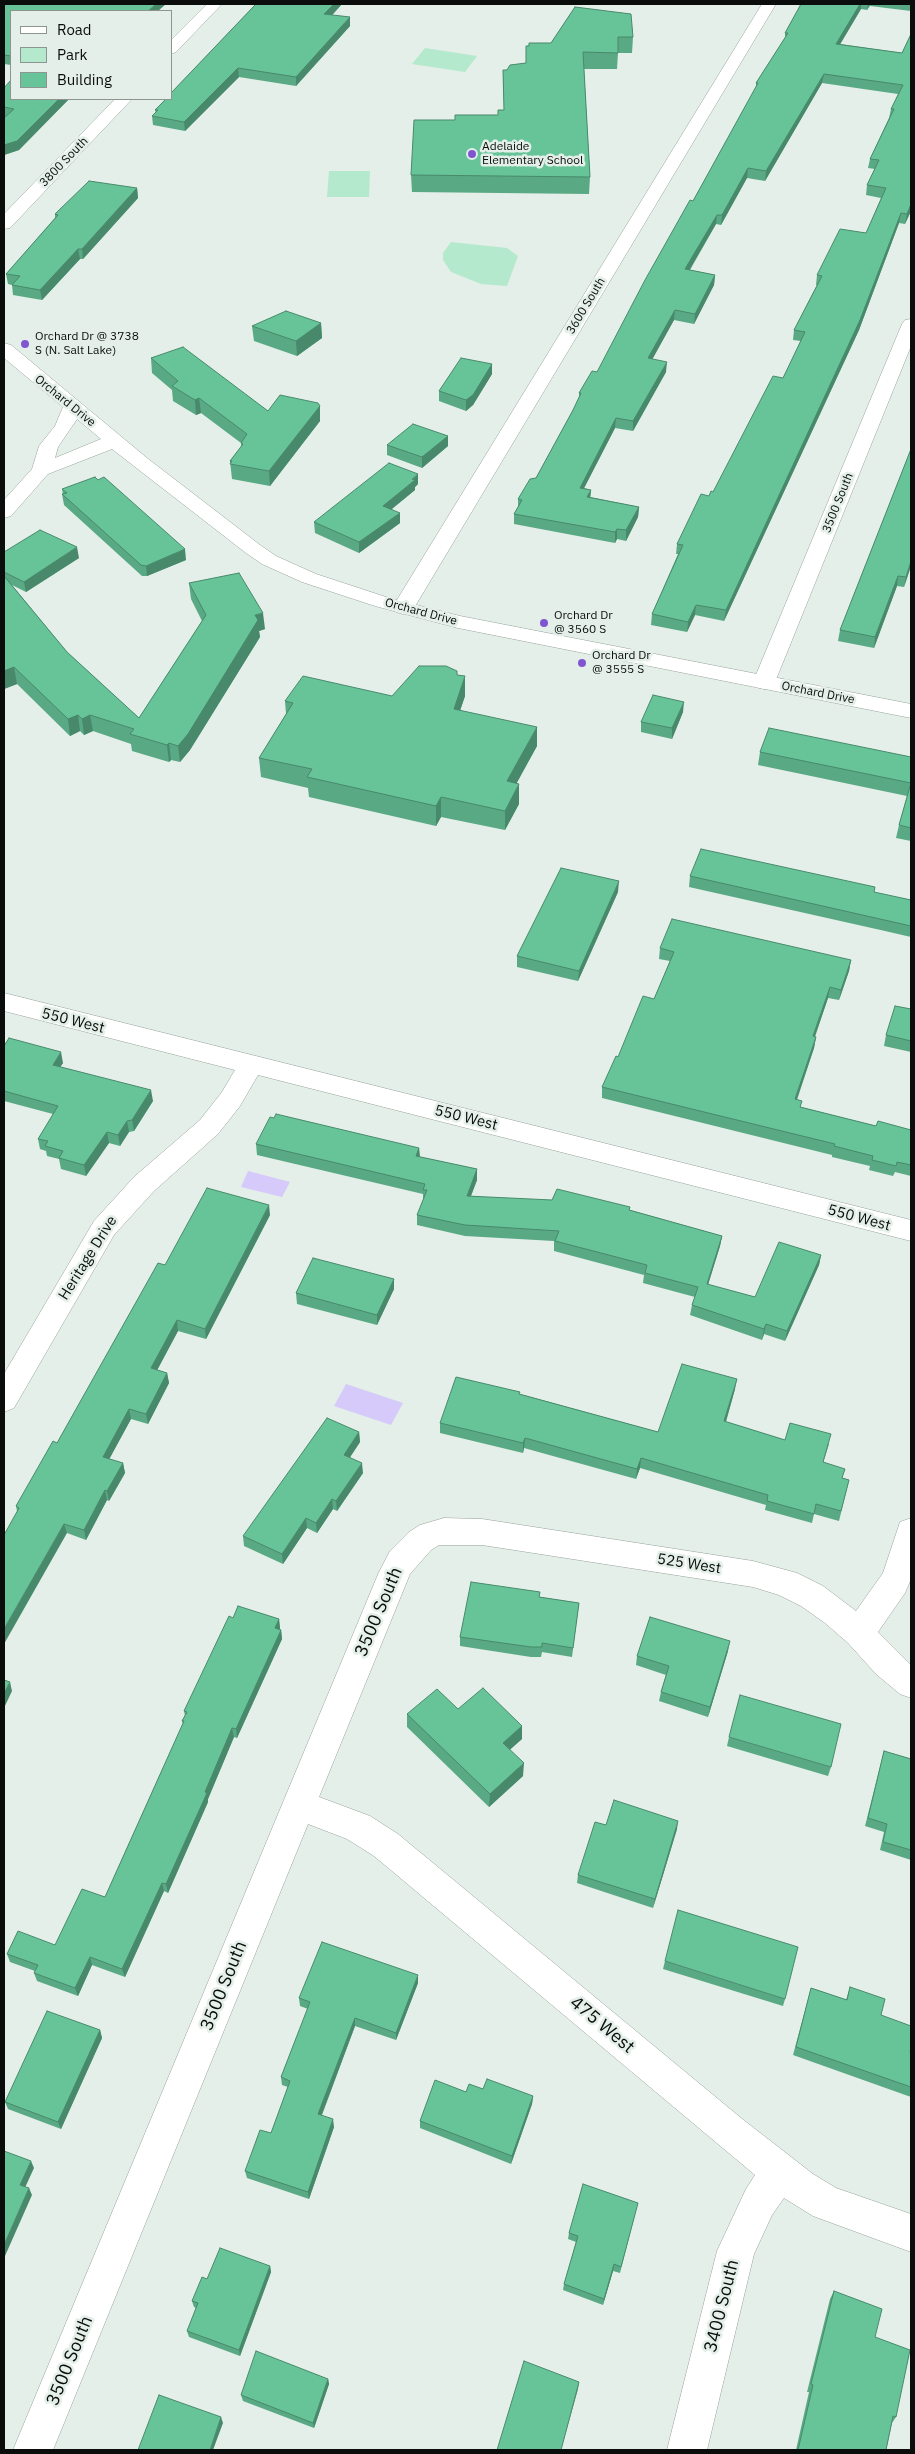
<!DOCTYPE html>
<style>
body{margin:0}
#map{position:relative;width:915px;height:2454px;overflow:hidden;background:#e3efe8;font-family:"IBM Plex Sans",sans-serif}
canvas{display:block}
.frame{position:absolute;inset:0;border:5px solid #0a0d0b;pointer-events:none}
.legend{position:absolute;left:10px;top:10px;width:162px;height:90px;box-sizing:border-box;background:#e3efe8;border:1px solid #8c9590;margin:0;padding:6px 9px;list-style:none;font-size:15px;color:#0a0d0b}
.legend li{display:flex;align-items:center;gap:10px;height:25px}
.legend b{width:25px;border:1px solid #8c9590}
</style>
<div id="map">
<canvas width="915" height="2454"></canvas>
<div class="frame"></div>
<ul class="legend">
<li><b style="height:6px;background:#fff"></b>Road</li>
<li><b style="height:14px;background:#b4e9cd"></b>Park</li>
<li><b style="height:14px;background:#67c499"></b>Building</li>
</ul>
</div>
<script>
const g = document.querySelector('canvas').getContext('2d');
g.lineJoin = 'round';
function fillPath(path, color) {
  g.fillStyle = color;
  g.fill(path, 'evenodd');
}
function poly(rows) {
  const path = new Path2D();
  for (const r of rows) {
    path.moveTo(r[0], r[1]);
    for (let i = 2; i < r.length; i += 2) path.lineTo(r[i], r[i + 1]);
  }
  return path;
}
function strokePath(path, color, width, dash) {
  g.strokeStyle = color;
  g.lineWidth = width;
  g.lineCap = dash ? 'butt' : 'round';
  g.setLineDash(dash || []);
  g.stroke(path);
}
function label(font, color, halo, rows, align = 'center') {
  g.font = font + ' "IBM Plex Sans",sans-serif';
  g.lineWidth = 5;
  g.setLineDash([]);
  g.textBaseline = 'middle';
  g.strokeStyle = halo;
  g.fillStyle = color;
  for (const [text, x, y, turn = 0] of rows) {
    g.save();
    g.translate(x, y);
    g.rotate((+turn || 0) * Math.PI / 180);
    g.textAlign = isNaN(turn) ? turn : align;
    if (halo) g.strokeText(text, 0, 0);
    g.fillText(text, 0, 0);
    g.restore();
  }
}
const green = poly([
 [425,48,477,56,465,72,412,64],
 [329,171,370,171,369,197,327,197],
 [451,242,507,248,518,256,507,286,481,284,451,272,443,260,443,253]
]);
const water = poly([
 [248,1171,290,1182,282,1197,241,1187],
 [346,1384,403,1403,391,1425,334,1406]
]);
const minor = poly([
 [207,4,222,4,176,52,171,54,171,40,207,4],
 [762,4,776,4,414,608,410,612,403,614,396,612,392,608,762,4],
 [115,99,132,99,10,228,4,229,4,214,115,99],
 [911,319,911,346,775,682,772,687,764,689,756,687,753,682,902,324,905,320,911,319],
 [4,993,911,1220,911,1241,258,1075,240,1106,218,1134,154,1191,114,1235,14,1408,4,1412,4,1374,94,1221,134,1177,200,1120,222,1092,235,1070,4,1011,4,993],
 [444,1518,482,1519,753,1561,797,1573,823,1586,856,1611,883,1573,900,1522,911,1518,911,1579,905,1593,878,1632,911,1665,911,1698,900,1694,876,1674,848,1643,825,1623,801,1606,779,1595,753,1587,482,1545,439,1545,431,1550,410,1574,319,1797,370,1816,398,1834,741,2118,813,2174,836,2188,911,2214,911,2252,813,2216,784,2198,772,2215,754,2254,707,2450,667,2450,717,2251,746,2189,755,2175,374,1856,347,1839,308,1824,53,2450,13,2450,379,1572,390,1551,409,1532,420,1525,444,1518]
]);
const major = poly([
 [4,343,11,345,147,458,260,545,276,556,316,574,389,598,460,616,911,704,911,718,458,628,375,606,302,582,262,564,246,553,112,449,48,474,11,516,4,518,4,500,32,469,39,446,55,426,63,407,4,358,4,343],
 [77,419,101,439,55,458,58,447,77,419]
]);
const wall = poly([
 [4,4,11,11,11,65,4,64],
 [256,4,342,4,332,15,350,26,296,86,239,77,185,131,153,125,152,116,156,113,155,110],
 [801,4,911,4,911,11,870,6,867,10,861,9,840,44,902,53,911,34,911,211,905,224,899,223,859,330,724,621,695,615,687,632,651,625,652,614,678,554,676,554,677,544,709,496,713,492,783,378,801,341,793,340,794,330,817,285,816,285,817,275,866,233,881,198,866,195,867,185,875,169,868,168,870,159,889,118,891,109,898,94,822,83,765,181,747,178,721,225,716,224,690,270,715,275,714,285,694,324,674,320,652,359,666,372,633,431,615,428,584,488,591,490,590,497,639,507,638,517,626,541,617,539,615,543,514,524,514,514,518,507,518,499,536,478,573,410,579,399,579,393,597,372,756,88,756,83,785,38,785,33],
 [575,7,633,37,632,53,618,53,617,69,584,69,590,177,589,194,412,192,411,175,455,120,498,115,504,110,503,70,507,70,526,63,526,46,551,43],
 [4,88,69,99,19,150,4,155,4,118,6,116,4,116],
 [137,188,138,198,83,259,80,259,42,300,13,295,12,285,8,284,6,274,55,218,55,214],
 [321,323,322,338,297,356,254,341,252,326],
 [151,358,268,411,320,406,320,421,270,486,232,479,230,461,241,447,241,443,201,413,196,415,173,401,172,390,152,373],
 [492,364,492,374,473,405,466,411,439,401,439,391],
 [448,436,448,446,422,468,387,455,387,445],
 [911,449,911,566,904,587,897,586,874,648,838,641,840,630],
 [418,484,415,487,415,490,392,509,400,523,359,553,315,533,314,522],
 [62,489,186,560,147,576,142,576,64,505,62,494,63,494],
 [4,552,79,558,26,592,12,585,67,652,139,718,202,621,191,599,189,583,265,629,259,631,260,637,190,750,180,762,171,760,169,762,132,751,131,744,93,731,84,735,80,731,70,736,17,684,4,689],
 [457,675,465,696,460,710,537,746,516,783,519,804,505,830,441,817,436,826,309,797,308,788,261,777,259,758,286,714,285,701,392,696],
 [683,712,672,739,641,732,641,722],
 [760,752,911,757,911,841,896,838,899,825,907,796,758,765],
 [690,876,874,893,911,900,911,937,885,931,689,887],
 [618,892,578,981,517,967,517,956],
 [660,948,851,960,849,971,839,1000,828,998,815,1037,816,1037,814,1048,797,1100,801,1107,876,1126,911,1130,911,1176,895,1172,893,1176,869,1170,870,1166,832,1157,832,1155,602,1098,602,1087,618,1057,654,999,670,961,659,959],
 [911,1009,911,1052,884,1046,886,1035],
 [4,1046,63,1063,60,1067,153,1101,134,1131,129,1132,120,1146,109,1143,86,1176,61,1169,59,1159,47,1156,46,1151,40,1149,38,1139,53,1114,4,1101],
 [256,1144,419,1148,420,1157,477,1169,477,1180,471,1196,630,1210,722,1236,720,1246,708,1285,755,1297,821,1255,819,1265,785,1341,764,1334,762,1340,690,1315,692,1305,695,1297,643,1283,644,1275,554,1251,554,1241,465,1236,417,1225,417,1215,423,1200,423,1194,257,1155],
 [270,1215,206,1339,178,1331,157,1370,167,1373,169,1383,148,1424,131,1419,109,1459,123,1463,125,1473,109,1501,107,1500,86,1540,67,1533,17,1511,16,1506,57,1443,165,1265],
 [394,1279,394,1289,377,1325,297,1304,296,1293],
 [735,1389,726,1422,785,1440,829,1444,823,1463,843,1478,849,1480,839,1521,814,1514,812,1523,765,1510,766,1505,640,1468,636,1479,524,1448,523,1453,440,1433,440,1423,520,1394,658,1432],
 [359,1432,360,1442,350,1457,363,1473,337,1511,333,1509,317,1533,307,1528,283,1564,244,1546,243,1536],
 [540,1597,579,1603,572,1657,542,1652,541,1657,531,1657,460,1646,460,1637],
 [233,1618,279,1619,280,1629,281,1630,282,1639,237,1738,234,1737,208,1799,208,1802,168,1893,164,1891,125,1977,92,1965,78,1996,37,1981,34,1973,35,1971,10,1962,7,1954,55,1945,105,1897,183,1724,182,1721,185,1716,184,1711],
 [728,1651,708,1717,659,1701,661,1692,666,1675,636,1665,637,1656],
 [458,1709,522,1726,522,1739,510,1749,523,1776,489,1807,407,1727,407,1714],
 [729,1737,831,1767,828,1776,727,1746],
 [884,1751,911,1759,911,1860,880,1850,884,1832,865,1826],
 [606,1825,677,1829,653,1908,577,1883,578,1875],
 [665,1961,785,1999,783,2006,663,1969],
 [418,1983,396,2040,355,2026,322,2115,334,2127,309,2199,247,2178,245,2171,271,2133,288,2087,282,2085,281,2077,308,2009,300,2006,299,1998],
 [850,1987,881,2015,911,2052,911,2097,793,2055,811,1988,846,2000],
 [100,2030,102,2038,61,2129,8,2109,5,2102],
 [466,2092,533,2096,532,2104,511,2164,420,2128,420,2121],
 [636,2210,620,2273,613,2271,603,2305,563,2290,564,2284,576,2242,568,2239,569,2233],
 [270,2266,271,2272,240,2356,189,2337,187,2331,196,2308,194,2307,192,2301,207,2279],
 [834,2291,875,2337,896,2417,892,2423,886,2450,796,2450,809,2392,807,2392,830,2299],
 [328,2379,329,2384,314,2428,243,2401,241,2395]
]);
const shadedWall = poly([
 [156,4,166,4,158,11,148,11],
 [334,4,342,4,325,23,324,14],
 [860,4,861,4,861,9,835,53,836,44],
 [868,4,870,4,867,10],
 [350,17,350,26,296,86,296,77],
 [238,68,239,77,185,131,184,122],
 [824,74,822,83,765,181,766,171],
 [59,99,69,99,19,150,4,155,4,145],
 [748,168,747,178,721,225,722,215],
 [137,188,138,198,83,259,82,249],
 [911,204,911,211,905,224,907,214],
 [901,213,899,223,859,330,724,621,726,610],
 [717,215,716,224,684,279,685,269],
 [78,249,80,259,42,300,40,290],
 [715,275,714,285,694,324,695,314],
 [675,310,674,320,647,369,648,358],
 [321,323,322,338,297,356,296,341],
 [667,362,666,372,633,431,633,421],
 [492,364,492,374,473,405,466,411,466,400],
 [199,398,201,413,196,415,195,400],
 [320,406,320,421,270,486,269,471],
 [616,418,615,428,579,498,580,488],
 [448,436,448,446,422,468,422,457],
 [418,474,418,484,415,487,415,490,383,516,383,506],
 [591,490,590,500,587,497],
 [639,507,638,517,626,541,626,530],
 [400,513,400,523,359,553,359,542],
 [617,529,617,539,615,543,615,532],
 [77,547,79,558,26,592,24,582],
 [185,549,186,560,147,576,146,566],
 [911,561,911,566,904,587,906,577],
 [898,576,897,586,874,648,875,637],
 [696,605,695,615,687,632,688,622],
 [263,613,265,629,259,631,260,637,190,750,180,762,178,746,255,615],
 [14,667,17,684,4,689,4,671],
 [465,676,465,696,454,729,454,709],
 [684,702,683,712,672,739,672,728],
 [78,715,80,731,70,736,68,719],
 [90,715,93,731,84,735,82,719],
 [537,727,537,746,507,801,507,781],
 [169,743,171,760,169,762,167,745],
 [519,784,519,804,505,830,505,811],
 [441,797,441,817,436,826,436,806],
 [619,881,618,892,578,981,579,971],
 [851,960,849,971,839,1000,841,990],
 [830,987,828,998,811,1047,813,1036],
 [816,1037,814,1048,793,1110,795,1099],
 [61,1052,63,1063,55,1075,53,1065],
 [151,1090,153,1101,134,1131,132,1120],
 [127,1121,129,1132,120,1146,118,1135],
 [107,1132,109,1143,86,1176,84,1165],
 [419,1148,420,1159,416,1156],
 [477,1169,477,1180,467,1206,467,1196],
 [269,1205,270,1215,206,1339,205,1329],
 [722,1236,720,1246,705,1294,707,1284],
 [821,1255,819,1265,785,1341,787,1331],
 [394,1279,394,1289,377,1325,377,1315],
 [177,1320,178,1331,153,1378,151,1368],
 [766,1324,764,1334,762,1340,764,1329],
 [167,1373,169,1383,148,1424,146,1414],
 [737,1379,735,1389,723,1431,724,1421],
 [129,1409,131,1419,105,1467,103,1457],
 [359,1432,360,1442,345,1465,344,1455],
 [525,1438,524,1448,523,1453,523,1443],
 [641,1458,640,1468,636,1479,637,1469],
 [123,1463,125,1473,109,1501,107,1491],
 [362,1463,363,1473,337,1511,336,1501],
 [105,1490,107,1500,86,1540,84,1530],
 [332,1499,333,1509,317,1533,316,1523],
 [306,1518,307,1528,283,1564,282,1554],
 [64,1524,67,1533,4,1644,4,1629],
 [279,1619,280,1628,276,1637,275,1628],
 [281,1630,282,1639,237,1738,236,1729],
 [730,1641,728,1651,708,1717,710,1707],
 [10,1682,12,1691,4,1708,4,1693],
 [522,1726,522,1739,503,1756,503,1743],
 [232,1728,234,1737,208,1799,208,1802,168,1893,166,1884],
 [524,1763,523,1776,489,1807,490,1794],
 [678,1821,677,1829,653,1908,655,1899],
 [162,1883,164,1891,125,1977,122,1969],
 [90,1957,92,1965,78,1996,75,1988],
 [418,1975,418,1983,396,2040,396,2033],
 [355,2018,355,2026,319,2122,318,2114],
 [100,2030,102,2038,61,2129,58,2122],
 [533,2096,532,2104,511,2164,512,2156],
 [333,2119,334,2127,309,2199,308,2192],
 [31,2161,34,2168,23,2192,20,2185],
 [29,2188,32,2195,5,2256,4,2253,4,2245],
 [614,2264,613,2271,603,2305,604,2299],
 [270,2266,271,2272,240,2356,239,2350],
 [328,2379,329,2384,314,2428,313,2423],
 [579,2382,578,2389,561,2450],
 [221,2417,223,2423,213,2450,210,2450]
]);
const building = poly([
 [4,4,156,4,148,11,11,11,11,56,4,55,4,4],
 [256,4,334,4,324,14,350,17,296,77,238,68,184,122,152,116,158,110,155,110,166,99,171,99,171,93,256,4],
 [801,4,860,4,836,44,902,53,911,34,911,204,907,214,901,213,860,320,726,610,696,605,688,622,652,614,683,545,677,544,701,494,709,496,711,491,713,492,773,376,783,378,805,332,794,330,822,276,817,275,840,229,866,233,886,188,867,185,879,160,870,159,894,109,891,109,903,85,824,74,766,171,748,168,722,215,717,215,685,269,715,275,695,314,675,310,648,358,667,362,633,421,616,418,580,488,591,490,587,497,639,507,626,530,617,529,615,532,514,514,522,500,518,499,530,479,536,478,573,410,581,393,579,393,592,371,597,372,645,280,690,200,693,201,758,83,756,83,788,33,785,33,801,4],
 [575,7,631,14,633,37,618,37,618,53,583,52,590,177,411,175,414,120,455,120,455,115,498,115,498,110,504,110,503,70,507,70,510,65,526,63,526,46,529,46,529,43,551,43,575,7],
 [11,80,11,99,59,99,17,141,4,145,4,118,14,109,4,107,4,88,11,80],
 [89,181,137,188,82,249,78,249,40,290,12,285,20,276,6,274,58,215,55,214,89,181],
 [286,311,321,323,296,341,252,326,286,311],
 [183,347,268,411,280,395,318,403,320,406,269,471,230,464,232,461,230,461,243,444,241,443,247,434,199,398,195,400,172,386,178,381,151,358,183,347],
 [461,358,492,364,473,395,466,400,439,391,461,358],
 [413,424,448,436,422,457,387,445,413,424],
 [911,449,911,561,906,577,898,576,875,637,840,630,911,449],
 [389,463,418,474,412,479,415,480,383,506,400,513,359,542,314,522,389,463],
 [95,477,98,480,104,477,185,549,146,566,141,565,62,494,67,493,62,489,95,477],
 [40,530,77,547,24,582,4,572,4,552,40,530],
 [239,573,263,613,255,615,258,620,188,734,178,746,169,743,167,745,130,734,134,729,90,715,82,719,78,715,68,719,14,667,4,671,4,576,67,652,139,718,206,615,189,583,239,573],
 [419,666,446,666,457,671,457,675,465,676,454,709,537,727,507,781,519,784,505,811,441,797,436,806,307,777,312,769,259,758,293,703,285,701,303,676,392,696,419,666],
 [653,695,684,702,672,728,641,722,653,695],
 [769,728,911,757,911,828,899,825,911,783,760,752,769,728],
 [701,849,875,887,874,892,911,900,911,926,690,876,701,849],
 [561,868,619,881,579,971,517,956,561,868],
 [672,919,851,960,841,990,830,987,813,1036,816,1037,795,1099,802,1101,800,1107,876,1126,878,1121,911,1130,911,1165,897,1162,896,1166,872,1160,873,1156,834,1146,835,1144,602,1087,616,1056,618,1057,643,996,654,999,674,952,660,948,672,919],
 [895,1006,911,1009,911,1041,886,1035,895,1006],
 [9,1038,61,1052,53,1065,151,1090,132,1120,127,1121,118,1135,107,1132,84,1165,59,1158,63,1151,45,1146,48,1141,38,1139,58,1106,4,1091,4,1046,9,1038],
 [276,1114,419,1148,416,1156,477,1169,467,1196,552,1200,557,1189,630,1207,629,1210,722,1236,707,1284,755,1297,779,1242,821,1255,787,1331,766,1324,764,1329,692,1305,698,1287,645,1273,647,1265,555,1241,559,1231,465,1225,417,1215,427,1190,423,1190,425,1184,256,1144,270,1117,274,1118,276,1114],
 [207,1188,269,1205,205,1329,177,1320,151,1368,167,1373,146,1414,129,1409,103,1457,123,1463,107,1491,105,1490,84,1530,64,1524,4,1629,4,1535,19,1508,16,1506,53,1441,57,1443,158,1263,165,1265,207,1188],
 [313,1258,394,1279,377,1315,296,1293,313,1258],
 [682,1364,737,1379,724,1421,785,1440,790,1423,831,1434,823,1462,845,1469,842,1478,849,1480,841,1511,816,1504,814,1514,767,1501,768,1495,641,1458,637,1469,525,1438,523,1443,440,1423,456,1377,520,1392,519,1394,658,1432,682,1364],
 [327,1418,359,1432,344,1455,362,1463,336,1501,332,1499,316,1523,306,1518,282,1554,243,1536,327,1418],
 [471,1582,540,1592,539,1597,579,1603,573,1648,542,1643,542,1647,531,1647,460,1637,471,1582],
 [238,1606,279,1619,275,1628,281,1630,236,1729,232,1728,205,1792,207,1793,166,1884,162,1883,122,1969,90,1957,75,1988,34,1973,38,1965,7,1954,18,1931,55,1945,82,1889,105,1897,184,1721,182,1721,187,1712,184,1711,229,1616,233,1618,238,1606],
 [650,1617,730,1641,710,1707,661,1692,669,1666,637,1656,650,1617],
 [4,1680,10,1682,4,1693,4,1680],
 [483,1688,522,1726,503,1743,524,1763,490,1794,407,1714,437,1689,458,1709,483,1688],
 [740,1695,841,1724,831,1767,729,1737,740,1695],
 [884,1751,911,1759,911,1850,883,1842,887,1824,868,1818,884,1751],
 [614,1800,678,1821,655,1899,578,1875,595,1822,606,1825,614,1800],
 [678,1910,798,1947,785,1999,665,1961,678,1910],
 [322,1942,418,1975,396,2033,355,2018,318,2114,333,2119,308,2192,245,2171,260,2130,271,2133,290,2081,281,2077,310,2002,299,1998,322,1942],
 [850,1987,885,1999,881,2015,911,2026,911,2048,910,2052,911,2052,911,2087,796,2047,811,1988,847,2000,850,1987],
 [47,2011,100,2030,58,2122,5,2102,47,2011],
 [487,2079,533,2096,512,2156,420,2121,435,2080,466,2092,469,2084,483,2089,487,2079],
 [4,2151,31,2161,20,2185,29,2188,4,2245,4,2151],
 [583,2184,638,2203,621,2267,614,2264,604,2299,564,2284,578,2236,569,2233,583,2184],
 [220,2248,270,2266,239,2350,187,2331,198,2303,192,2301,202,2277,207,2279,220,2248],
 [834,2291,882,2309,875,2337,910,2350,896,2417,893,2416,886,2450,798,2450,813,2385,811,2384,834,2291],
 [256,2351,328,2379,313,2423,241,2395,256,2351],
 [524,2361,579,2382,561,2450,497,2450,524,2361],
 [159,2395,221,2417,210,2450,138,2450,159,2395]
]);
const markers = [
 [472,154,5,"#8056d0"],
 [25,344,5,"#8056d0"],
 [544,623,5,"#8056d0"],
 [582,663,5,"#8056d0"]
];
const farPoinames = [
 ["Adelaide",482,147],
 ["Elementary School",482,161],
 ["Orchard Dr @ 3738",35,337],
 ["S (N. Salt Lake)",35,351],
 ["Orchard Dr",554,616],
 ["@ 3560 S",554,630],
 ["Orchard Dr",592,656],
 ["@ 3555 S",592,670]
];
const farStreetnames = [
 ["3800 South",64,162,-46],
 ["3600 South",586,306,-59],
 ["Orchard Drive",65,401,39],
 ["3500 South",838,503,-68],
 ["Orchard Drive",421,612,15],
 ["Orchard Drive",818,693,11]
];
const streetNames = [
 ["550 West",73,1021,14],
 ["550 West",466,1118,14],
 ["550 West",859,1218,15],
 ["Heritage Drive",88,1258,-58],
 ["525 West",689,1564,9]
];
const nearStreetnames = [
 ["3500 South",379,1612,-67],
 ["3500 South",224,1986,-68],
 ["475 West",602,2025,40],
 ["3400 South",722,2306,-76],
 ["3500 South",70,2361,-68]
];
fillPath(green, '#b4e9cd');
fillPath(water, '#d6cafa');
strokePath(minor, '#98a39d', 1);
strokePath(major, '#98a39d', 1);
fillPath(minor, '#fff');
fillPath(major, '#fff');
fillPath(wall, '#59a984');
fillPath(shadedWall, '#48896b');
fillPath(building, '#67c499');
strokePath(building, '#48896b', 1);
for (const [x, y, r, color] of markers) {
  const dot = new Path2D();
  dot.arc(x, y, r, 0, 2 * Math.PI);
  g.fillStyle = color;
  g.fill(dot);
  strokePath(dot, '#e3efe8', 2);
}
label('12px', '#0a0d0b', '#e3efe8', farPoinames, 'left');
label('12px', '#0a0d0b', '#e3efe8', farStreetnames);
label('15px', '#0a0d0b', '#e3efe8', streetNames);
label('18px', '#0a0d0b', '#e3efe8', nearStreetnames);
</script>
